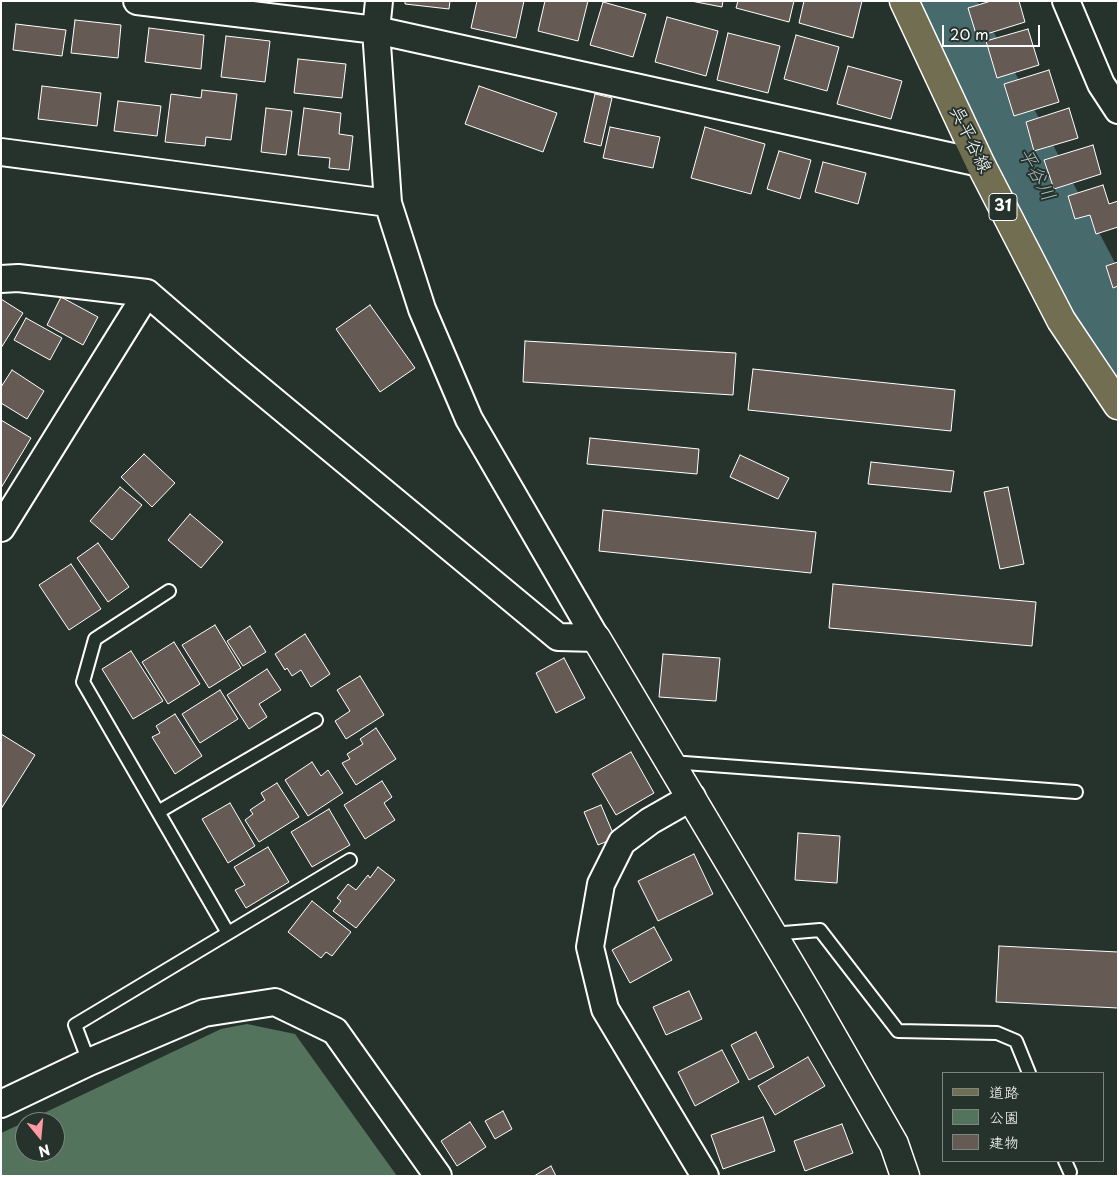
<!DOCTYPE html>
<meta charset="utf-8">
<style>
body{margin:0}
#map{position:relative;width:1119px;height:1177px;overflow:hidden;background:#26332d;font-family:"Playpen Sans","Klee One",sans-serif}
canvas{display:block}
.frame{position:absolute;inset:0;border:2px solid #fff;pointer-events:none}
.legend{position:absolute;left:942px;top:1072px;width:162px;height:90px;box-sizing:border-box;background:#26332d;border:1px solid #7d8581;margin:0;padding:6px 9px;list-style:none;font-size:15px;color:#fff}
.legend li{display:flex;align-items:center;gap:10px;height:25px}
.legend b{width:25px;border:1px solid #7d8581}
.north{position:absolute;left:15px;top:1112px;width:50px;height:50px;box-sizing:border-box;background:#26332d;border:1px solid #7d8581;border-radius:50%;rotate:163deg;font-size:14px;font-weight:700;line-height:20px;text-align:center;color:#fff}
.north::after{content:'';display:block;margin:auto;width:18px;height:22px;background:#ff9aa2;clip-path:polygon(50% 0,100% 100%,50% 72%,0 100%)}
.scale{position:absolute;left:942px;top:25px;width:98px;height:22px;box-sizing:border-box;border:2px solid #fff;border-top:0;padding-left:6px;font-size:15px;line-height:18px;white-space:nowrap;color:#fff;-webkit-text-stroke:4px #26332d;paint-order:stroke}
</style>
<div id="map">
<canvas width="1119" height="1177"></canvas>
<div class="frame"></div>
<ul class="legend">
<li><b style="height:6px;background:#726e52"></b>道路</li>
<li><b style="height:14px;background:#54735c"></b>公園</li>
<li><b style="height:14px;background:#655a54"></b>建物</li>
</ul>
<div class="north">N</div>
<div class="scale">20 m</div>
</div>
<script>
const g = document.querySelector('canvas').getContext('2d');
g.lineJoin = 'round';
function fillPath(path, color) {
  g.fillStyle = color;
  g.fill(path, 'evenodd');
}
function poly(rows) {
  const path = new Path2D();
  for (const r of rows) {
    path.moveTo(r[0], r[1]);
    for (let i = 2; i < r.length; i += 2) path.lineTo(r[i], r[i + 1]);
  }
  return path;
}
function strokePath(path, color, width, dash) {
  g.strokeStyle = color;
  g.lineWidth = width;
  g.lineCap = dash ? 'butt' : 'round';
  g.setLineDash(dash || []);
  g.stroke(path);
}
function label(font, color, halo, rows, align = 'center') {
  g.font = font + ' "Playpen Sans","Klee One",sans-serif';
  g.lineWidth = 4;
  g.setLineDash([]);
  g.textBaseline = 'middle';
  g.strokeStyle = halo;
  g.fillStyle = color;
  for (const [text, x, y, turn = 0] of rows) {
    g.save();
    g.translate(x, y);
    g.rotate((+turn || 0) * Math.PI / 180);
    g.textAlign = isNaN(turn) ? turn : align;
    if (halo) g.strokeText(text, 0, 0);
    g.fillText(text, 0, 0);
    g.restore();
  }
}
const green = poly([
 [247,1024,295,1034,397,1176,1,1176,1,1133,25,1122,25,1152,55,1152,55,1122,25,1122,221,1029]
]);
const river = poly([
 [944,1,1087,273,1109,341,1118,351]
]);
const building = poly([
 [405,1,450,1,449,9,405,4,405,1],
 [477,1,524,1,516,38,471,28,477,1],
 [545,1,588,1,578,41,538,31,545,1],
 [691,1,723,1,722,7,691,1],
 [738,1,794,1,789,22,736,8,738,1],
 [804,1,862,1,853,38,799,23,804,1],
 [991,1,1019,1,1025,22,977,37,968,8,991,1],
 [603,2,646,14,633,57,590,45,603,2],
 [667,17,718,31,706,76,655,62,667,17],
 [75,20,121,25,118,58,71,53,75,20],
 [16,24,66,30,62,56,13,50,16,24],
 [149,28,204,35,201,69,145,62,149,28],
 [1028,29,1039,65,997,78,986,41,1028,29],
 [728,33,780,46,768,93,717,80,728,33],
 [796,35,839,47,827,91,784,79,796,35],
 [226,36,270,41,265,82,221,77,226,36],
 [298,59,346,64,342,98,294,93,298,59],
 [848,66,902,81,891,119,837,104,848,66],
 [1049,70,1059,102,1014,116,1004,84,1049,70],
 [42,86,101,93,97,126,38,119,42,86],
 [479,86,557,113,543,152,465,124,479,86],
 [202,90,237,94,231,140,206,137,205,146,165,142,171,94,201,98,202,90],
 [595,94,612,98,601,146,584,142,595,94],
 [118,101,161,106,157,136,114,131,118,101],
 [266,108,292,111,286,155,261,152,266,108],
 [304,108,341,113,339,134,353,136,349,170,329,168,330,158,298,155,304,108],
 [1069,108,1078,138,1034,151,1026,122,1069,108],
 [610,127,660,137,653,168,603,158,610,127],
 [705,127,765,144,751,194,691,178,705,127],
 [1093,145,1101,174,1054,189,1044,160,1093,145],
 [779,151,811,160,800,199,767,189,779,151],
 [823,162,866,173,858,204,815,192,823,162],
 [1103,185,1109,204,1118,201,1118,227,1096,234,1090,215,1075,219,1068,196,1103,185],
 [1118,262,1118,286,1113,288,1106,266,1118,262],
 [61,297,98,317,83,345,47,325,61,297],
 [1,299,23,313,1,348,1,299],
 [370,305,415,368,380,392,336,329,370,305],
 [26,318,62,338,50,360,14,340,26,318],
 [525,341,736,353,733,395,523,382,525,341],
 [753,369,955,390,951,431,748,410,753,369],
 [12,370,44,391,27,419,1,403,1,387,12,370],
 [1,420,31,438,1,488,1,420],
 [590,438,699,449,697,474,587,464,590,438],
 [144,454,175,483,152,507,121,477,144,454],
 [740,455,789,478,778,499,730,477,740,455],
 [871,462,954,471,951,492,868,484,871,462],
 [120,487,142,505,112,540,90,521,120,487],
 [1008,487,1024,564,1000,569,984,492,1008,487],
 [603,510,816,532,811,573,599,551,603,510],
 [190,514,223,542,201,568,168,540,190,514],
 [98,543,129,587,108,602,77,558,98,543],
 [71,564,101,609,69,630,39,585,71,564],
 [833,584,1036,602,1032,646,829,628,833,584],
 [215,625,241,668,209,688,182,645,215,625],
 [250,626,266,652,243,666,227,641,250,626],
 [305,634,330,674,311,687,301,670,292,676,287,668,285,670,275,654,305,634],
 [174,642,200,684,168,704,142,662,174,642],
 [131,651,163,701,133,719,102,669,131,651],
 [663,654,720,658,716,701,659,697,663,654],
 [564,658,585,698,556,713,536,673,564,658],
 [267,669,281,690,259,704,267,717,249,729,227,695,267,669],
 [360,676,384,715,346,739,335,721,350,711,337,690,360,676],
 [220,690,238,719,200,743,182,714,220,690],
 [175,714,202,756,175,774,152,737,160,733,156,726,175,714],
 [376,728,396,759,356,785,342,763,350,759,347,754,363,744,360,739,376,728],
 [1,734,35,755,1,809,1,734],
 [631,752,654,793,616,815,592,774,631,752],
 [312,762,321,776,328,770,343,793,308,816,285,780,312,762],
 [382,781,392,797,384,803,395,820,365,839,344,805,382,781],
 [277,783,299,817,259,842,245,820,253,814,250,810,265,800,261,793,277,783],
 [230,803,255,846,228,863,202,819,230,803],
 [601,805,615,838,598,845,584,812,601,805],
 [329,809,350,845,312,867,291,832,329,809],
 [798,833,840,836,837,883,795,880,798,833],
 [268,847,289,882,246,908,235,890,245,885,234,867,268,847],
 [694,854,713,894,658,921,638,881,694,854],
 [378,867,395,880,356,928,333,911,341,901,337,898,348,884,356,890,368,875,370,878,378,867],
 [312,901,351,932,332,956,326,952,321,958,288,932,312,901],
 [654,927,672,960,630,983,612,950,654,927],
 [999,946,1118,952,1118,1008,996,1002,999,946],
 [689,991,702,1019,666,1035,653,1007,689,991],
 [756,1032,774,1067,749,1080,731,1045,756,1032],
 [722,1050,739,1082,695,1106,678,1072,722,1050],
 [808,1057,825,1086,775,1115,758,1086,808,1057],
 [503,1111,512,1129,495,1139,485,1121,503,1111],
 [763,1117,775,1151,723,1169,711,1135,763,1117],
 [470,1122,486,1147,457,1166,441,1141,470,1122],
 [842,1124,853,1153,805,1171,794,1141,842,1124],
 [551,1166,556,1176,534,1176,551,1166]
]);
const lane = poly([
 [169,591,95,639,83,682,228,933],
 [671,762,1076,792],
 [158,812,316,720],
 [772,934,820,930,898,1031,997,1033,1016,1041,1029,1073],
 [89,1062,75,1025,350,860],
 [1065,1161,1070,1172]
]);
const street = poly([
 [137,1,376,30,980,163],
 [379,1,376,30,388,203,422,309,469,419,596,638],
 [1066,1,1101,84,1118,110],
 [1,152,388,203],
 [1,279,18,278,147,293,234,368,558,637,596,638],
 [1,528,147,293],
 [692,797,650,821,622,842,601,884,590,947,605,1009,705,1176],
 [1,1104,89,1062,204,1013,275,1002,335,1031,438,1176]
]);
const secondary = poly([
 [596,638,812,1001,894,1144,905,1176]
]);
const primary = poly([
 [904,1,980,163,1061,320,1118,405]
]);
const shields = [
 [1003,207,28]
];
const shieldNames = [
 ["31",1003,207]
];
const streetNames = [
 ["呉平谷線",970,140,64]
];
const waterNames = [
 ["平谷川",1036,175,62]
];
fillPath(green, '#54735c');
strokePath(river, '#476b6c', 59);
fillPath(building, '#655a54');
strokePath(building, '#fff', 1);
strokePath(lane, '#fff', 16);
strokePath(street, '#fff', 30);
strokePath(secondary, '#fff', 31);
strokePath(primary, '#fff', 31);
strokePath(lane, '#26332d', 12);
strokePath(street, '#26332d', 26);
strokePath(secondary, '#26332d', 28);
strokePath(primary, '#726e52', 28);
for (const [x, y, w] of shields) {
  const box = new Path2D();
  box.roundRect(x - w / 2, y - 13.5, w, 27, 4);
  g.fillStyle = '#26332d';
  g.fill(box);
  strokePath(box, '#fff', 1);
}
label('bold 16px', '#fff', null, shieldNames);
label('18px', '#fff', '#26332d', streetNames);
label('italic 19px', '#acbcbd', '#26332d', waterNames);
</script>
